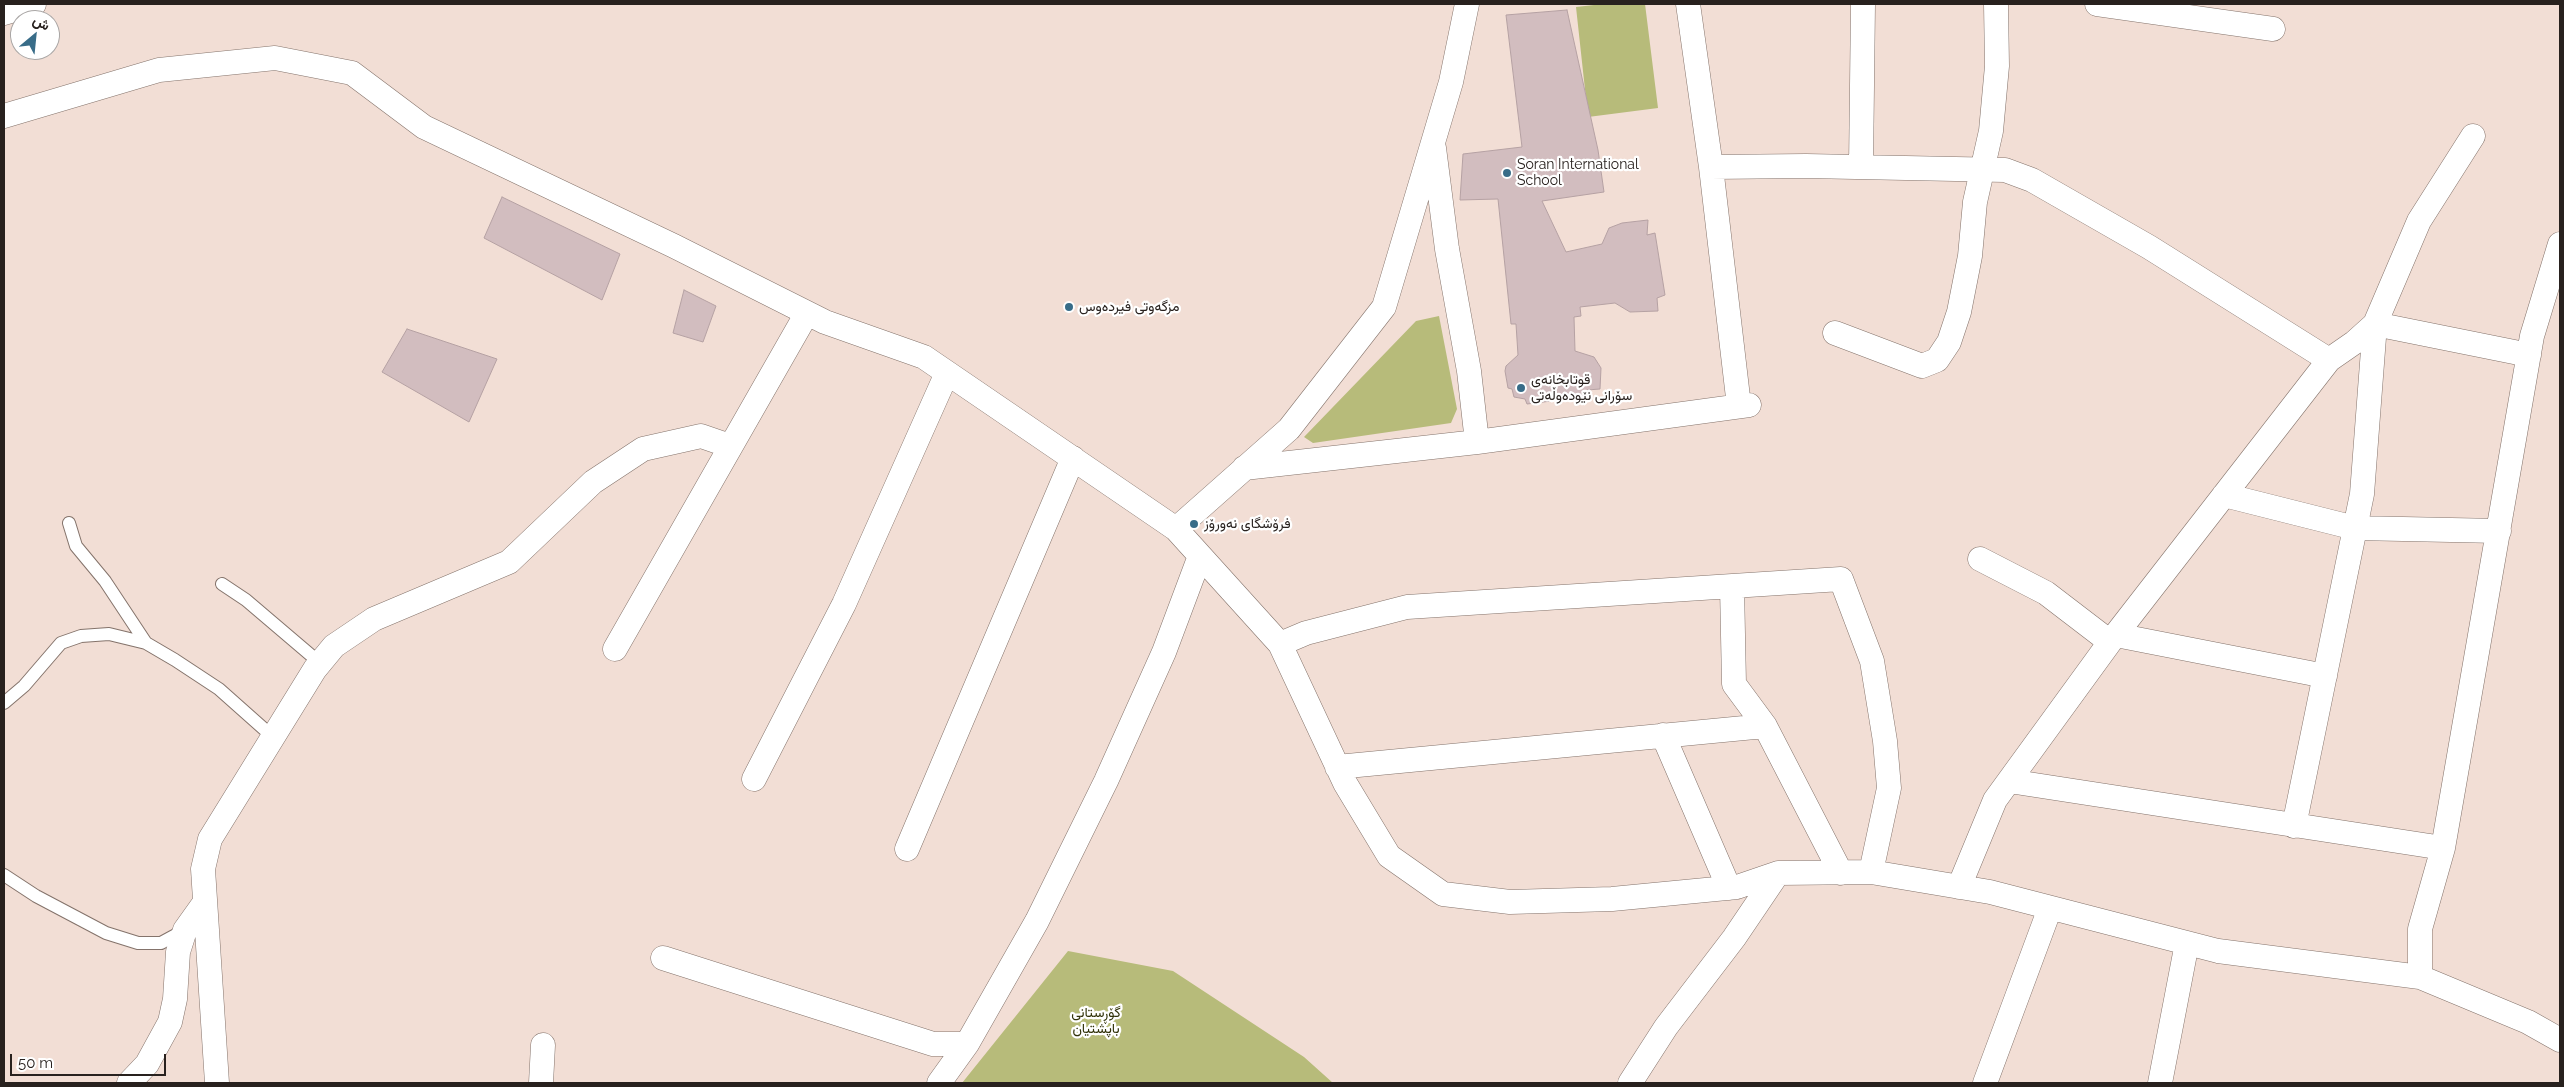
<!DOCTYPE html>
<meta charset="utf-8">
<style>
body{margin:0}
#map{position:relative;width:2564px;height:1087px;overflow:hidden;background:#f2ded5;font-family:Raleway,Vazirmatn,sans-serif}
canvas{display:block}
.frame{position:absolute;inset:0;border:5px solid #28211e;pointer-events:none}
.north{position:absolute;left:10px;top:10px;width:50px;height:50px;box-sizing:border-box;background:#fff;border:1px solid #a9a6a5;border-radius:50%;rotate:28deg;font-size:14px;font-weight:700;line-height:20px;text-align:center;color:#28211e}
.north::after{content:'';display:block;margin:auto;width:18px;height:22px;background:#386c88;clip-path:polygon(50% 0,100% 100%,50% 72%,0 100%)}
.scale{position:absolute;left:10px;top:1054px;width:156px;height:22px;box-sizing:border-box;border:2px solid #28211e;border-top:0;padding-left:6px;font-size:15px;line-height:18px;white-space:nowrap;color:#28211e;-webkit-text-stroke:4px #fff;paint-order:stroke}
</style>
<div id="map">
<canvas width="2564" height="1087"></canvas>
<div class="frame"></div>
<div class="north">ش</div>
<div class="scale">50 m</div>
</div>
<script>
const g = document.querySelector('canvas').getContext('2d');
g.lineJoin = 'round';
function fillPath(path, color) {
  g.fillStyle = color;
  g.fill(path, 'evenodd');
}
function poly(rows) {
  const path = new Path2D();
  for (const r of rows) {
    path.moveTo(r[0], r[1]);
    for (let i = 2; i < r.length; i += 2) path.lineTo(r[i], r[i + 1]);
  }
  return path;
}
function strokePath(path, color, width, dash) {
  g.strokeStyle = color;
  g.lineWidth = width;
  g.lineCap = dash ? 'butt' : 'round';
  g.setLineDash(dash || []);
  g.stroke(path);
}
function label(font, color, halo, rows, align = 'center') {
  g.font = font + ' Raleway,Vazirmatn,sans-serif';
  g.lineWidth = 4.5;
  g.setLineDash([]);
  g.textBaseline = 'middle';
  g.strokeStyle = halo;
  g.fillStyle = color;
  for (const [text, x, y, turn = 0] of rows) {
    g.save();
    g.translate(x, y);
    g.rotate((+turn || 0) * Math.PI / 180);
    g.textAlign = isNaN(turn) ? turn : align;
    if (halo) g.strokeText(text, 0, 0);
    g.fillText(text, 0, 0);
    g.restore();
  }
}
const green = poly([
 [1603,4,1645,4,1658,108,1588,117,1576,7],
 [1439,316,1457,409,1451,423,1313,443,1304,437,1416,321],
 [1068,951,1173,971,1304,1057,1333,1083,962,1083]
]);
const building = poly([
 [1567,10,1598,150,1604,192,1542,201,1566,252,1602,244,1609,228,1622,223,1648,220,1647,235,1655,233,1665,295,1657,298,1658,311,1630,312,1615,303,1580,307,1581,316,1574,317,1575,351,1594,357,1601,368,1600,389,1587,390,1584,397,1527,404,1525,399,1514,397,1512,389,1508,388,1505,371,1506,366,1518,355,1516,324,1511,324,1498,199,1460,200,1463,154,1522,147,1506,15,1567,10],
 [502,197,620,254,602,300,484,238,502,197],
 [684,290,716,306,703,342,673,333,684,290],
 [407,329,497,359,469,422,382,372,407,329]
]);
const service = poly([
 [69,523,76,546,105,581,146,643],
 [222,584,246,600,320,663],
 [4,703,24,686,61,643,81,636,109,634,146,643,175,660,219,689,273,737],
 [4,875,36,896,106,933,138,943,161,943,185,930]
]);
const minor = poly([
 [1688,4,1711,167,1739,406],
 [2097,4,2273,29],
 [4,13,34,4],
 [4,116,159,70,275,58,352,73,424,127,674,246,825,322,924,357,1176,529,1280,644,1345,783,1389,856,1443,894,1510,902,1612,899,1737,887,1778,873,1871,872,1990,892,2218,951,2420,977],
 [1434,148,1447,249,1469,371,1477,442],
 [1711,167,1806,166,2005,170,2032,180,2149,247,2329,360],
 [1861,167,1863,4],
 [2560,244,2532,336,2443,848,2420,929,2420,977,2528,1022,2560,1040],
 [1835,333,1922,366,1937,360,1949,342,1959,312,1970,256,1975,202,1991,131,1997,66,1996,4],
 [1244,468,1477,442,1749,405],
 [2224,495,2355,528,2499,531],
 [1176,529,1289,429,1384,307,1451,82,1467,4],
 [1980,559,2046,593,2110,642],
 [1732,586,1734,684,1765,726,1841,873],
 [2116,635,2325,676],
 [1280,644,1306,633,1407,607,1841,579,1872,661,1885,741,1889,788,1871,872],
 [615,649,807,313],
 [1663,735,1729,888],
 [1337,767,1765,726],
 [754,779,844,604,947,373],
 [2009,781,2443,848],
 [2294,826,2362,494,2375,324,2529,355],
 [907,849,1073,458],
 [1959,887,1995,800,2110,642,2329,360,2355,342,2375,324,2419,221,2473,136],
 [663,958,933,1044,967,1044,1037,921,1106,781,1164,652,1200,556],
 [129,1083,147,1064,170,1022,175,999,178,952,185,930,205,902],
 [217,1083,203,869,210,839,315,669,334,646,374,619,509,562,593,482,643,449,701,436,730,446],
 [541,1083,543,1045],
 [939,1083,967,1044],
 [1630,1083,1666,1027,1734,938,1778,873],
 [1985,1083,2050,908],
 [2160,1083,2187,943]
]);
const markers = [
 [1507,173,5,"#386c88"],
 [1069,307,5,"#386c88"],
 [1521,388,5,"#386c88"],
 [1194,524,5,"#386c88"]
];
const poiNames = [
 ["Soran International",1517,165],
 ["School",1517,181],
 ["مزگەوتی فیردەوس",1079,307],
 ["قوتابخانەی",1531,380],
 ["سۆرانی نێودەوڵەتی",1531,396],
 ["فرۆشگای نەورۆز",1204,524]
];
const parkNames = [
 ["گۆڕستانی",1096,1013],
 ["باپشتیان",1096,1029]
];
fillPath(green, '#b7bb7a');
fillPath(building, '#d2bdbf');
strokePath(building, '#b5a1a3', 1);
strokePath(service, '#84736b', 14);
strokePath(minor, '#84736b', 25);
strokePath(service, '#fff', 12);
strokePath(minor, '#fff', 24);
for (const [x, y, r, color] of markers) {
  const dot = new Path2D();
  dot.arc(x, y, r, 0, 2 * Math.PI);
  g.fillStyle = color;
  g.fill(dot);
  strokePath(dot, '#fff', 2);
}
label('14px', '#28211e', '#fff', poiNames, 'left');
label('14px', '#313209', '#fff', parkNames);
</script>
